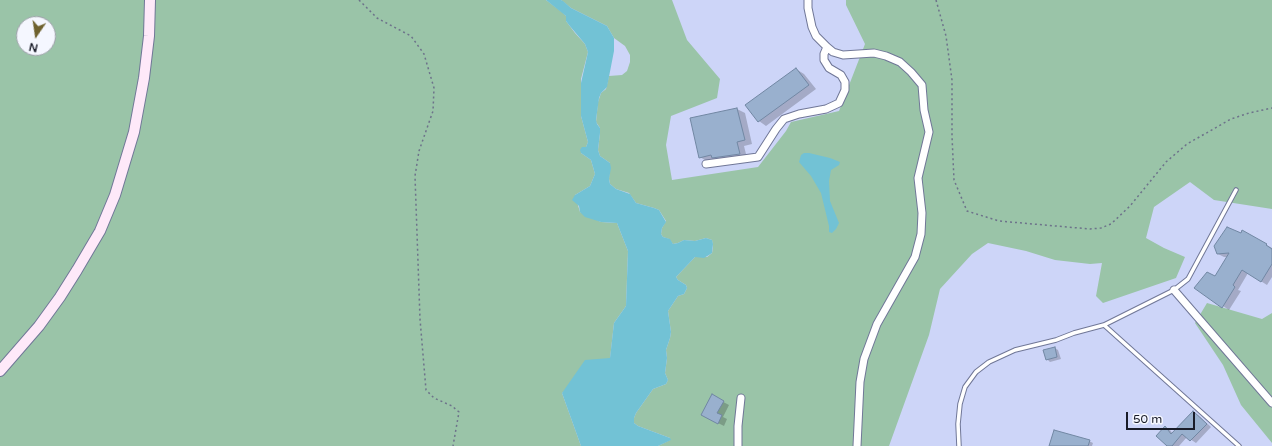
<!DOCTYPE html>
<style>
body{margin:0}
#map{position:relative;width:1272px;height:446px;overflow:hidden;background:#cdd5f8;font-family:"Varela Round",sans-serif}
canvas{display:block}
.north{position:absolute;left:16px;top:16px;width:40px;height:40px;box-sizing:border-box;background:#f5f7ff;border:1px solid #9d9fa9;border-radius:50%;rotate:193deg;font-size:11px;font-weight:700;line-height:16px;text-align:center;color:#191c29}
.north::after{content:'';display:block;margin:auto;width:14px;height:18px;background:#6f622f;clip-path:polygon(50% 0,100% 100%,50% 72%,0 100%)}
.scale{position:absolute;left:1126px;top:412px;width:69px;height:18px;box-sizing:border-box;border:2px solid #191c29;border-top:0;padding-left:5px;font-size:12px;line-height:14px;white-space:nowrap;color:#191c29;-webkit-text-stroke:3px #f5f7ff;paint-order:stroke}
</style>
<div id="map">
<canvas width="1272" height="446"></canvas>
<div class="north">N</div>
<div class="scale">50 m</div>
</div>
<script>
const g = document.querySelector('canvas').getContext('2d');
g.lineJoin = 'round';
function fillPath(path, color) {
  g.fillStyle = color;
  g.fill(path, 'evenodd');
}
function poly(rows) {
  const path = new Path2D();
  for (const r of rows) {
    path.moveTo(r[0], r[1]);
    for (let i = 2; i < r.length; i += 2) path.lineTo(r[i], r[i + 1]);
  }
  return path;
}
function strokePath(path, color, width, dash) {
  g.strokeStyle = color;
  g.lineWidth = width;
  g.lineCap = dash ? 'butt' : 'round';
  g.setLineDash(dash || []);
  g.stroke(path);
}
const green = poly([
 [0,0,546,0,562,12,566,16,566,21,575,33,585,44,588,52,581,79,581,116,588,142,586,147,581,153,591,160,595,174,590,186,575,195,580,212,601,222,617,223,628,251,626,306,614,323,610,359,562,393,581,446,0,446],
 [24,24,48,24,48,48,24,48],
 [561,0,672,0,687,40,720,79,717,98,671,116,666,145,672,180,758,167,786,131,791,122,839,111,865,44,846,5,846,0,1272,0,1272,209,1214,200,1190,182,1154,207,1146,238,1164,248,1185,257,1176,278,1103,303,1096,296,1102,263,1090,264,1055,260,1026,251,988,243,972,254,940,289,929,335,889,446,658,446,670,440,670,438,638,426,634,423,634,418,636,413,653,389,666,384,668,380,665,373,667,358,666,350,670,338,671,332,668,311,678,296,684,294,687,288,686,285,678,280,676,277,695,257,707,257,712,253,713,247,712,240,706,238,695,241,684,240,678,243,673,244,669,239,663,237,661,234,662,228,666,221,659,210,654,208,636,203,629,193,616,189,610,184,609,179,610,163,600,156,598,150,600,133,600,128,596,122,598,102,601,93,606,89,609,76,622,75,627,71,630,62,630,55,625,46,614,38,607,26,571,8],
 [1207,303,1262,319,1272,313,1272,443,1241,405,1223,365,1195,323]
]);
const water = poly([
 [546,0,561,0,563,1,571,8,607,26,614,38,614,51,607,87,601,93,599,98,596,120,597,124,600,128,600,133,598,150,600,156,610,163,611,168,609,179,610,184,616,189,630,194,636,203,654,208,659,210,666,222,662,228,661,234,663,237,670,239,673,244,678,243,684,240,695,241,706,238,712,240,713,244,712,253,709,255,704,258,695,257,676,277,678,280,686,285,687,288,684,294,678,296,668,311,671,332,670,338,666,350,667,358,665,373,668,380,666,384,653,389,636,413,634,418,634,423,638,426,670,438,671,440,658,446,581,446,562,393,585,360,610,358,614,323,626,306,628,251,617,223,601,222,585,217,580,212,579,206,572,200,575,195,590,186,595,174,591,160,581,153,580,150,582,147,586,147,588,142,581,116,581,83,588,52,585,44,569,25,566,21,566,16],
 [804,153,809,153,830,158,840,162,839,165,831,170,829,181,830,201,839,223,836,229,832,233,829,232,829,226,821,193,811,176,799,162,801,155]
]);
const shadow = poly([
 [796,69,804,74,816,89,766,126,759,121],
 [737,109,745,113,752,144,744,146,747,158,708,162,700,157],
 [1243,232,1272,248,1272,277,1267,285,1248,273,1238,290,1241,291,1229,310,1196,288,1215,278,1227,257,1224,257,1218,254],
 [1055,348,1058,350,1061,359,1050,362,1047,359],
 [712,396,729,405,723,417,727,419,724,426,702,415],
 [1193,412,1198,415,1211,427,1196,443,1187,437,1179,446,1169,446,1165,427,1170,430,1173,434],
 [1089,441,1093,443,1092,446,1050,446]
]);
const building = poly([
 [796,68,809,85,758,122,745,105,796,68],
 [737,108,745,140,737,142,740,154,712,158,711,155,699,158,690,118,737,108],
 [1227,227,1241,233,1242,230,1267,244,1266,245,1272,249,1272,264,1261,282,1242,270,1233,285,1235,287,1222,308,1194,288,1207,272,1215,276,1229,253,1217,254,1214,246,1227,227],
 [1055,347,1057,357,1046,360,1043,350,1055,347],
 [712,394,724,401,717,413,722,415,718,424,701,415,712,394],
 [1193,411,1207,424,1190,441,1182,434,1172,446,1167,446,1156,436,1165,426,1171,434,1193,411],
 [1054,430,1090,440,1088,446,1049,446,1054,430]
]);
const path = poly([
 [359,0,377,18,411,36,424,54,434,88,433,111,419,151,415,176,420,319,426,390,434,398,452,406,459,412,453,446],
 [936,0,946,36,952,80,952,136,954,180,967,211,999,221,1090,229,1101,228,1111,224,1130,206,1166,162,1187,144,1231,119,1249,113,1272,108]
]);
const lane = poly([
 [1104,325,1239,446],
 [959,446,958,424,960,404,965,387,976,372,989,362,1015,350,1056,340,1074,333,1104,325,1174,290,1188,279,1236,190]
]);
const street = poly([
 [808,0,808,8,812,27,816,36,827,47,833,52,843,55,874,53,886,56,900,62,911,72,922,85,924,110,929,132,918,178,922,213,921,234,915,257,877,324,864,359,860,382,857,446],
 [706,164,758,157,776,129,784,119,799,114,826,109,839,103,845,90,845,82,841,75,829,68,824,60,824,54,827,47],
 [1174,290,1272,403],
 [738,446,738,426,741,398]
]);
const secondary = poly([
 [0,371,39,326,60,297,77,270,100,231,115,195,134,132,144,78,149,36,150,0]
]);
fillPath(green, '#9ac4a8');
fillPath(water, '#72c2d5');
fillPath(shadow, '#0003');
fillPath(building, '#99b0ce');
strokePath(building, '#7187a3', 1);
strokePath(lane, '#707797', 5.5);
strokePath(street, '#707797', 9);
strokePath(secondary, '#707797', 12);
strokePath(path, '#6d728a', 1.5, [2, 3]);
strokePath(lane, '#fff', 3.5);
strokePath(street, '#fff', 7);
strokePath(secondary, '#fee9f9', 10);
</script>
